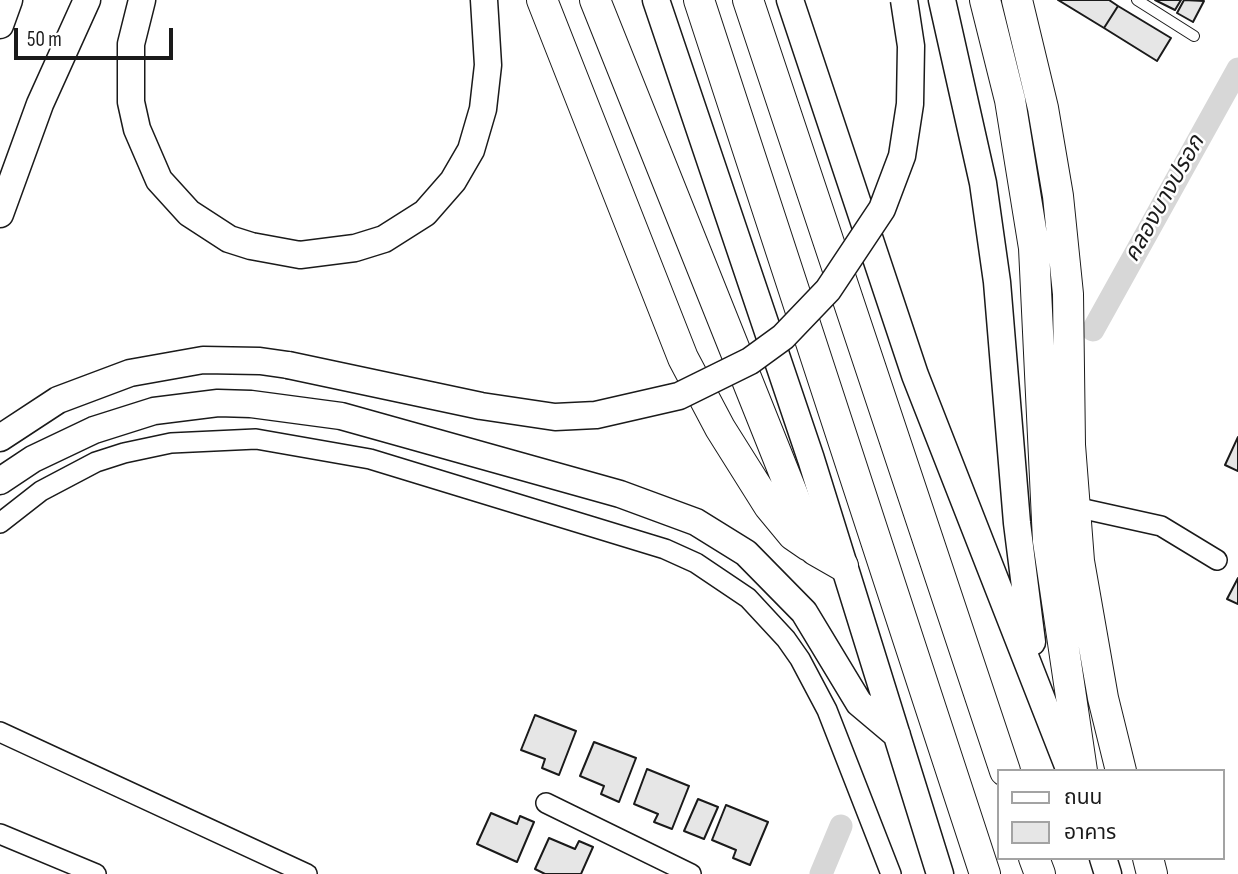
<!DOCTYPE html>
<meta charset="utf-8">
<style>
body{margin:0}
#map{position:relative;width:1238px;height:874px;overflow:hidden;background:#fff;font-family:"Sofia Sans Condensed","Noto Sans Thai",sans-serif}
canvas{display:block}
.legend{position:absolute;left:997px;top:769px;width:228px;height:91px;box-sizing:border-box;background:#fff;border:2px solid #a3a3a3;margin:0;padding:9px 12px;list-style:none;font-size:21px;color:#1a1a1a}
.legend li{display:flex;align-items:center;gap:14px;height:35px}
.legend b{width:35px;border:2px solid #a3a3a3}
.scale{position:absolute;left:14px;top:28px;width:159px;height:32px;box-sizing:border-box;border:4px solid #1a1a1a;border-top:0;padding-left:9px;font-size:21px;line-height:24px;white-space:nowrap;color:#1a1a1a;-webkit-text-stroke:5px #fff;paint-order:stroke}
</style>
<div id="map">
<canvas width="1238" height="874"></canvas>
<ul class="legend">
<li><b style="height:9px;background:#fff"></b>ถนน</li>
<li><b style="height:19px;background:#e6e6e6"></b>อาคาร</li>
</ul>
<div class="scale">50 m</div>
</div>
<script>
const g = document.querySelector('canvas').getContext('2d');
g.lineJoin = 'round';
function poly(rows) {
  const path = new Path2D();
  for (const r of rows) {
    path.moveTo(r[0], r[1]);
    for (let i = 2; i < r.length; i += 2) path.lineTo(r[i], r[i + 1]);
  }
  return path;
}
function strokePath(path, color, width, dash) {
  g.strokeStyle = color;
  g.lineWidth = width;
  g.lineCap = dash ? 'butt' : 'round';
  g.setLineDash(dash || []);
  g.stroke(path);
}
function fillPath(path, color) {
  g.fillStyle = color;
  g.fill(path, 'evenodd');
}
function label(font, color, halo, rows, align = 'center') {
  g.font = font + ' "Sofia Sans Condensed","Noto Sans Thai",sans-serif';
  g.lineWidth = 5;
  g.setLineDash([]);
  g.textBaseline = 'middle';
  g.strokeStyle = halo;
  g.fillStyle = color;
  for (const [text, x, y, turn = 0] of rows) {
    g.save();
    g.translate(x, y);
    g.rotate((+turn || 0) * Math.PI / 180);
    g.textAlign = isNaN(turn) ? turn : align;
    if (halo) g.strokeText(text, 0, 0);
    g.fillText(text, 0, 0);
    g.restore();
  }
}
const canal = poly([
 [1093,330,1238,69],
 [821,874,841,826]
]);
const building = poly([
 [1058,0,1109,0,1118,6,1104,28,1058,0],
 [1155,0,1181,0,1175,10,1155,0],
 [1184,0,1204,1,1193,22,1177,13,1184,0],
 [1118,6,1171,38,1157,61,1104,28,1118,6],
 [1238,437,1238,471,1225,465,1238,437],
 [1238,578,1238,604,1227,599,1238,578],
 [535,715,576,731,559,775,542,768,545,759,521,750,535,715],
 [594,742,636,758,619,802,601,794,604,786,580,776,594,742],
 [647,769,689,786,672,829,654,822,658,814,634,804,647,769],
 [698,799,718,807,704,839,684,831,698,799],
 [726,805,768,822,750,865,733,858,736,850,712,840,726,805],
 [491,813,517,824,520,816,534,822,517,862,477,844,491,813],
 [549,838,575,849,579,841,593,847,581,874,545,874,535,869,549,838]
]);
const lane = poly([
 [1137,0,1194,36]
]);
const street = poly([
 [1075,507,1161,526,1217,560],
 [0,523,41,491,96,462,124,453,171,443,256,439,370,459,665,549,696,563,748,598,786,639,800,659,827,710,891,874],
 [0,732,307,874],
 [546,803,691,874],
 [0,834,96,874]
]);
const secondary = poly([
 [142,0,131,44,131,102,137,129,159,180,189,213,229,239,251,246,300,255,355,248,384,239,425,213,453,181,471,150,483,109,488,65,484,0],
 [656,0,811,459,940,874],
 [790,0,915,375,1070,771],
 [942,0,983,183,997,282,1017,523,1032,642],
 [0,25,9,0],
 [0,214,40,104,87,0],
 [0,438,58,400,130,373,203,360,260,361,288,365],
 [0,481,33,459,94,430,154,411,218,403,251,404,341,416,620,494,696,522,746,553,804,612,859,703,897,735],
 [1103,858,1108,874]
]);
const primary = poly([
 [542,0,683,358,720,428,769,506,793,535,809,546],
 [595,0,815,550,843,566],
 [699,0,985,874],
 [748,0,1005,771],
 [985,0,1010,100,1034,248,1048,541,1082,771],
 [1017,0,1043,108,1058,196,1068,294,1070,445,1079,561,1103,698,1121,771],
 [1034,858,1040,874],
 [1148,858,1152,874]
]);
const secondaryBridge = poly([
 [288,365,481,406,555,417,596,415,679,396,750,361,783,337,828,290,882,209,902,156,910,104,911,46,904,0]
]);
const waterNames = [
 ["คลองบางปรอก",1165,199,-61]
];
strokePath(canal, '#d7d7d7', 23);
fillPath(building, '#e6e6e6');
strokePath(building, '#1a1a1a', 2);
strokePath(lane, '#1a1a1a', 12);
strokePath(street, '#1a1a1a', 22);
strokePath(secondary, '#1a1a1a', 29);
strokePath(primary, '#1a1a1a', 32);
strokePath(lane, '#fff', 10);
strokePath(street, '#fff', 19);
strokePath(secondary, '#fff', 26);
strokePath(primary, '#fff', 30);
strokePath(secondaryBridge, '#1a1a1a', 29, []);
strokePath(secondaryBridge, '#fff', 26);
label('italic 23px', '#1a1a1a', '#fff', waterNames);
</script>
